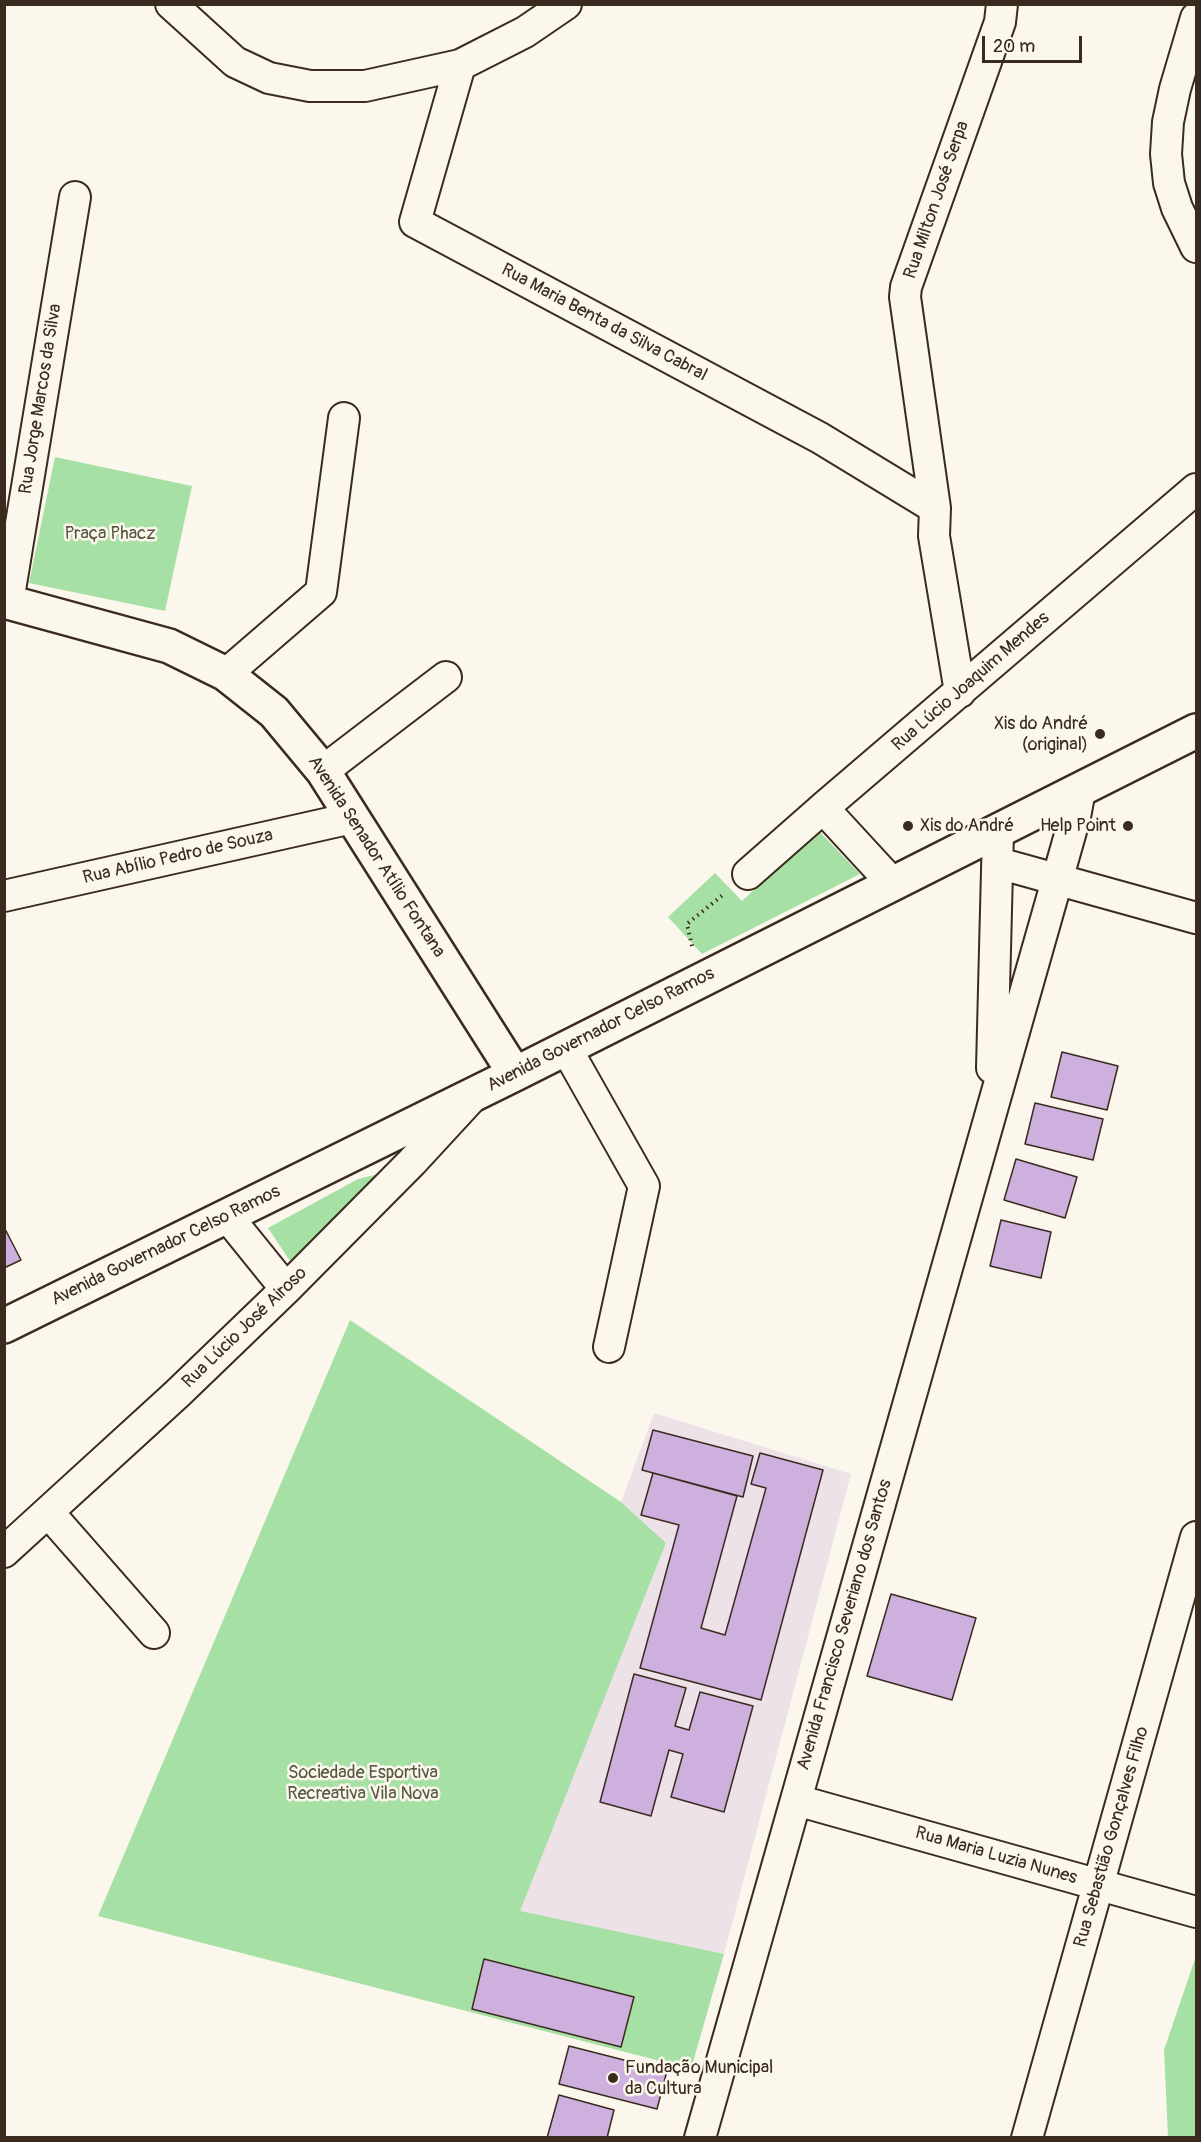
<!DOCTYPE html>
<meta charset="utf-8">
<style>
body{margin:0}
#map{position:relative;width:1201px;height:2142px;overflow:hidden;background:#fbf7ec;font-family:Pangolin,sans-serif}
canvas{display:block}
.frame{position:absolute;inset:0;border:6px solid #3b2a1e;pointer-events:none}
.scale{position:absolute;left:982px;top:36px;width:100px;height:27px;box-sizing:border-box;border:3px solid #3b2a1e;border-top:0;padding-left:8px;font-size:18px;line-height:21px;white-space:nowrap;color:#3b2a1e;-webkit-text-stroke:4px #fbf7ec;paint-order:stroke}
</style>
<div id="map">
<canvas width="1201" height="2142"></canvas>
<div class="frame"></div>
<div class="scale">20 m</div>
</div>
<script>
const g = document.querySelector('canvas').getContext('2d');
g.lineJoin = 'round';
function fillPath(path, color) {
  g.fillStyle = color;
  g.fill(path, 'evenodd');
}
function poly(rows) {
  const path = new Path2D();
  for (const r of rows) {
    path.moveTo(r[0], r[1]);
    for (let i = 2; i < r.length; i += 2) path.lineTo(r[i], r[i + 1]);
  }
  return path;
}
function strokePath(path, color, width, dash) {
  g.strokeStyle = color;
  g.lineWidth = width;
  g.lineCap = dash ? 'butt' : 'round';
  g.setLineDash(dash || []);
  g.stroke(path);
}
function label(font, color, halo, rows, align = 'center') {
  g.font = font + ' Pangolin,sans-serif';
  g.lineWidth = 5;
  g.setLineDash([]);
  g.textBaseline = 'middle';
  g.strokeStyle = halo;
  g.fillStyle = color;
  for (const [text, x, y, turn = 0] of rows) {
    g.save();
    g.translate(x, y);
    g.rotate((+turn || 0) * Math.PI / 180);
    g.textAlign = isNaN(turn) ? turn : align;
    if (halo) g.strokeText(text, 0, 0);
    g.fillText(text, 0, 0);
    g.restore();
  }
}
const built = poly([
 [654,1413,851,1474,724,1954,519,1912,666,1543,621,1502]
]);
const green = poly([
 [55,457,192,486,165,611,29,583],
 [818,830,860,874,702,954,668,917,715,873,742,901],
 [378,1174,367,1188,290,1261,268,1228,358,1179],
 [350,1320,621,1502,666,1543,520,1911,724,1954,691,2069,98,1916],
 [1196,1956,1196,2137,1168,2137,1164,2050]
]);
const building = poly([
 [1062,1052,1118,1066,1107,1110,1051,1097,1062,1052],
 [1035,1103,1103,1119,1093,1160,1025,1144,1035,1103],
 [1016,1159,1077,1177,1065,1218,1004,1200,1016,1159],
 [1001,1220,1051,1232,1041,1278,990,1266,1001,1220],
 [4,1227,21,1260,4,1268,4,1227],
 [653,1430,753,1456,743,1497,642,1470,653,1430],
 [760,1453,823,1470,761,1700,640,1668,679,1525,641,1515,653,1473,737,1496,701,1628,725,1635,766,1488,751,1484,760,1453],
 [891,1594,976,1618,952,1700,867,1676,891,1594],
 [634,1674,686,1688,675,1726,689,1730,700,1692,753,1706,724,1812,671,1797,683,1754,669,1750,651,1816,600,1802,634,1674],
 [484,1959,634,1997,621,2047,472,2009,484,1959],
 [569,2046,667,2071,657,2109,559,2084,569,2046],
 [559,2095,614,2110,607,2138,547,2138,559,2095]
]);
const path = poly([
 [692,946,687,924,724,894]
]);
const street = poly([
 [171,4,235,62,269,78,310,86,365,86,460,65,525,32,566,4],
 [1196,18,1175,89,1168,122,1166,154,1169,183,1177,208,1196,247],
 [460,65,415,222,820,438,935,508],
 [8,602,75,197],
 [226,674,321,592,344,418],
 [960,692,934,536,935,508,905,297,906,287,1000,22,1002,4],
 [323,771,446,677],
 [998,863,1196,918],
 [748,874,823,808],
 [893,884,823,808,1196,489],
 [4,896,352,818],
 [566,1048,644,1186,609,1347],
 [992,1068,998,831],
 [227,1216,286,1289],
 [48,1512,154,1633],
 [4,1552,177,1394,286,1289,412,1162,471,1098],
 [796,1800,1196,1912],
 [700,2138,1075,817,1080,790],
 [1027,2138,1196,1537]
]);
const secondary = poly([
 [4,601,169,646,226,674,274,712,323,771,515,1074],
 [4,1326,515,1074,1196,731]
]);
const markers = [
 [1100,734,6,"#3b2a1e"],
 [908,826,6,"#3b2a1e"],
 [1128,826,6,"#3b2a1e"],
 [613,2078,6,"#3b2a1e"]
];
const streetNames = [
 ["Rua Milton José Serpa",937,200,-71],
 ["Rua Maria Benta da Silva Cabral",604,323,28],
 ["Rua Jorge Marcos da Silva",41,399,-81],
 ["Rua Lúcio Joaquim Mendes",971,682,-41],
 ["Rua Abílio Pedro de Souza",178,857,-13],
 ["Avenida Senador Atílio Fontana",376,857,57],
 ["Avenida Governador Celso Ramos",601,1030,-27],
 ["Avenida Governador Celso Ramos",166,1246,-26],
 ["Rua Lúcio José Airoso",245,1328,-44],
 ["Avenida Francisco Severiano dos Santos",845,1625,-74],
 ["Rua Sebastião Gonçalves Filho",1112,1837,-74],
 ["Rua Maria Luzia Nunes",996,1856,16]
];
const parkNames = [
 ["Praça Phacz",110,534],
 ["Sociedade Esportiva",363,1773],
 ["Recreativa Vila Nova",363,1794]
];
const poiNames = [
 ["Xis do André",1088,724],
 ["(original)",1088,745],
 ["Xis do André",920,826,"left"],
 ["Help Point",1116,826],
 ["Fundação Municipal",625,2068,"left"],
 ["da Cultura",625,2089,"left"]
];
fillPath(built, '#ede2e8');
fillPath(green, '#a7e0a5');
fillPath(building, '#cdb0dd');
strokePath(building, '#3b2a1e', 1.5);
strokePath(street, '#3b2a1e', 34);
strokePath(secondary, '#3b2a1e', 38);
strokePath(path, '#3b2a1e', 4, [1.5, 4.5]);
strokePath(street, '#fbf7ec', 30);
strokePath(secondary, '#fbf7ec', 33);
for (const [x, y, r, color] of markers) {
  const dot = new Path2D();
  dot.arc(x, y, r, 0, 2 * Math.PI);
  g.fillStyle = color;
  g.fill(dot);
  strokePath(dot, '#fbf7ec', 2);
}
label('18px', '#3b2a1e', '#fbf7ec', streetNames);
label('18px', '#565840', '#fbf7ec', parkNames);
label('18px', '#3b2a1e', '#fbf7ec', poiNames, 'right');
</script>
